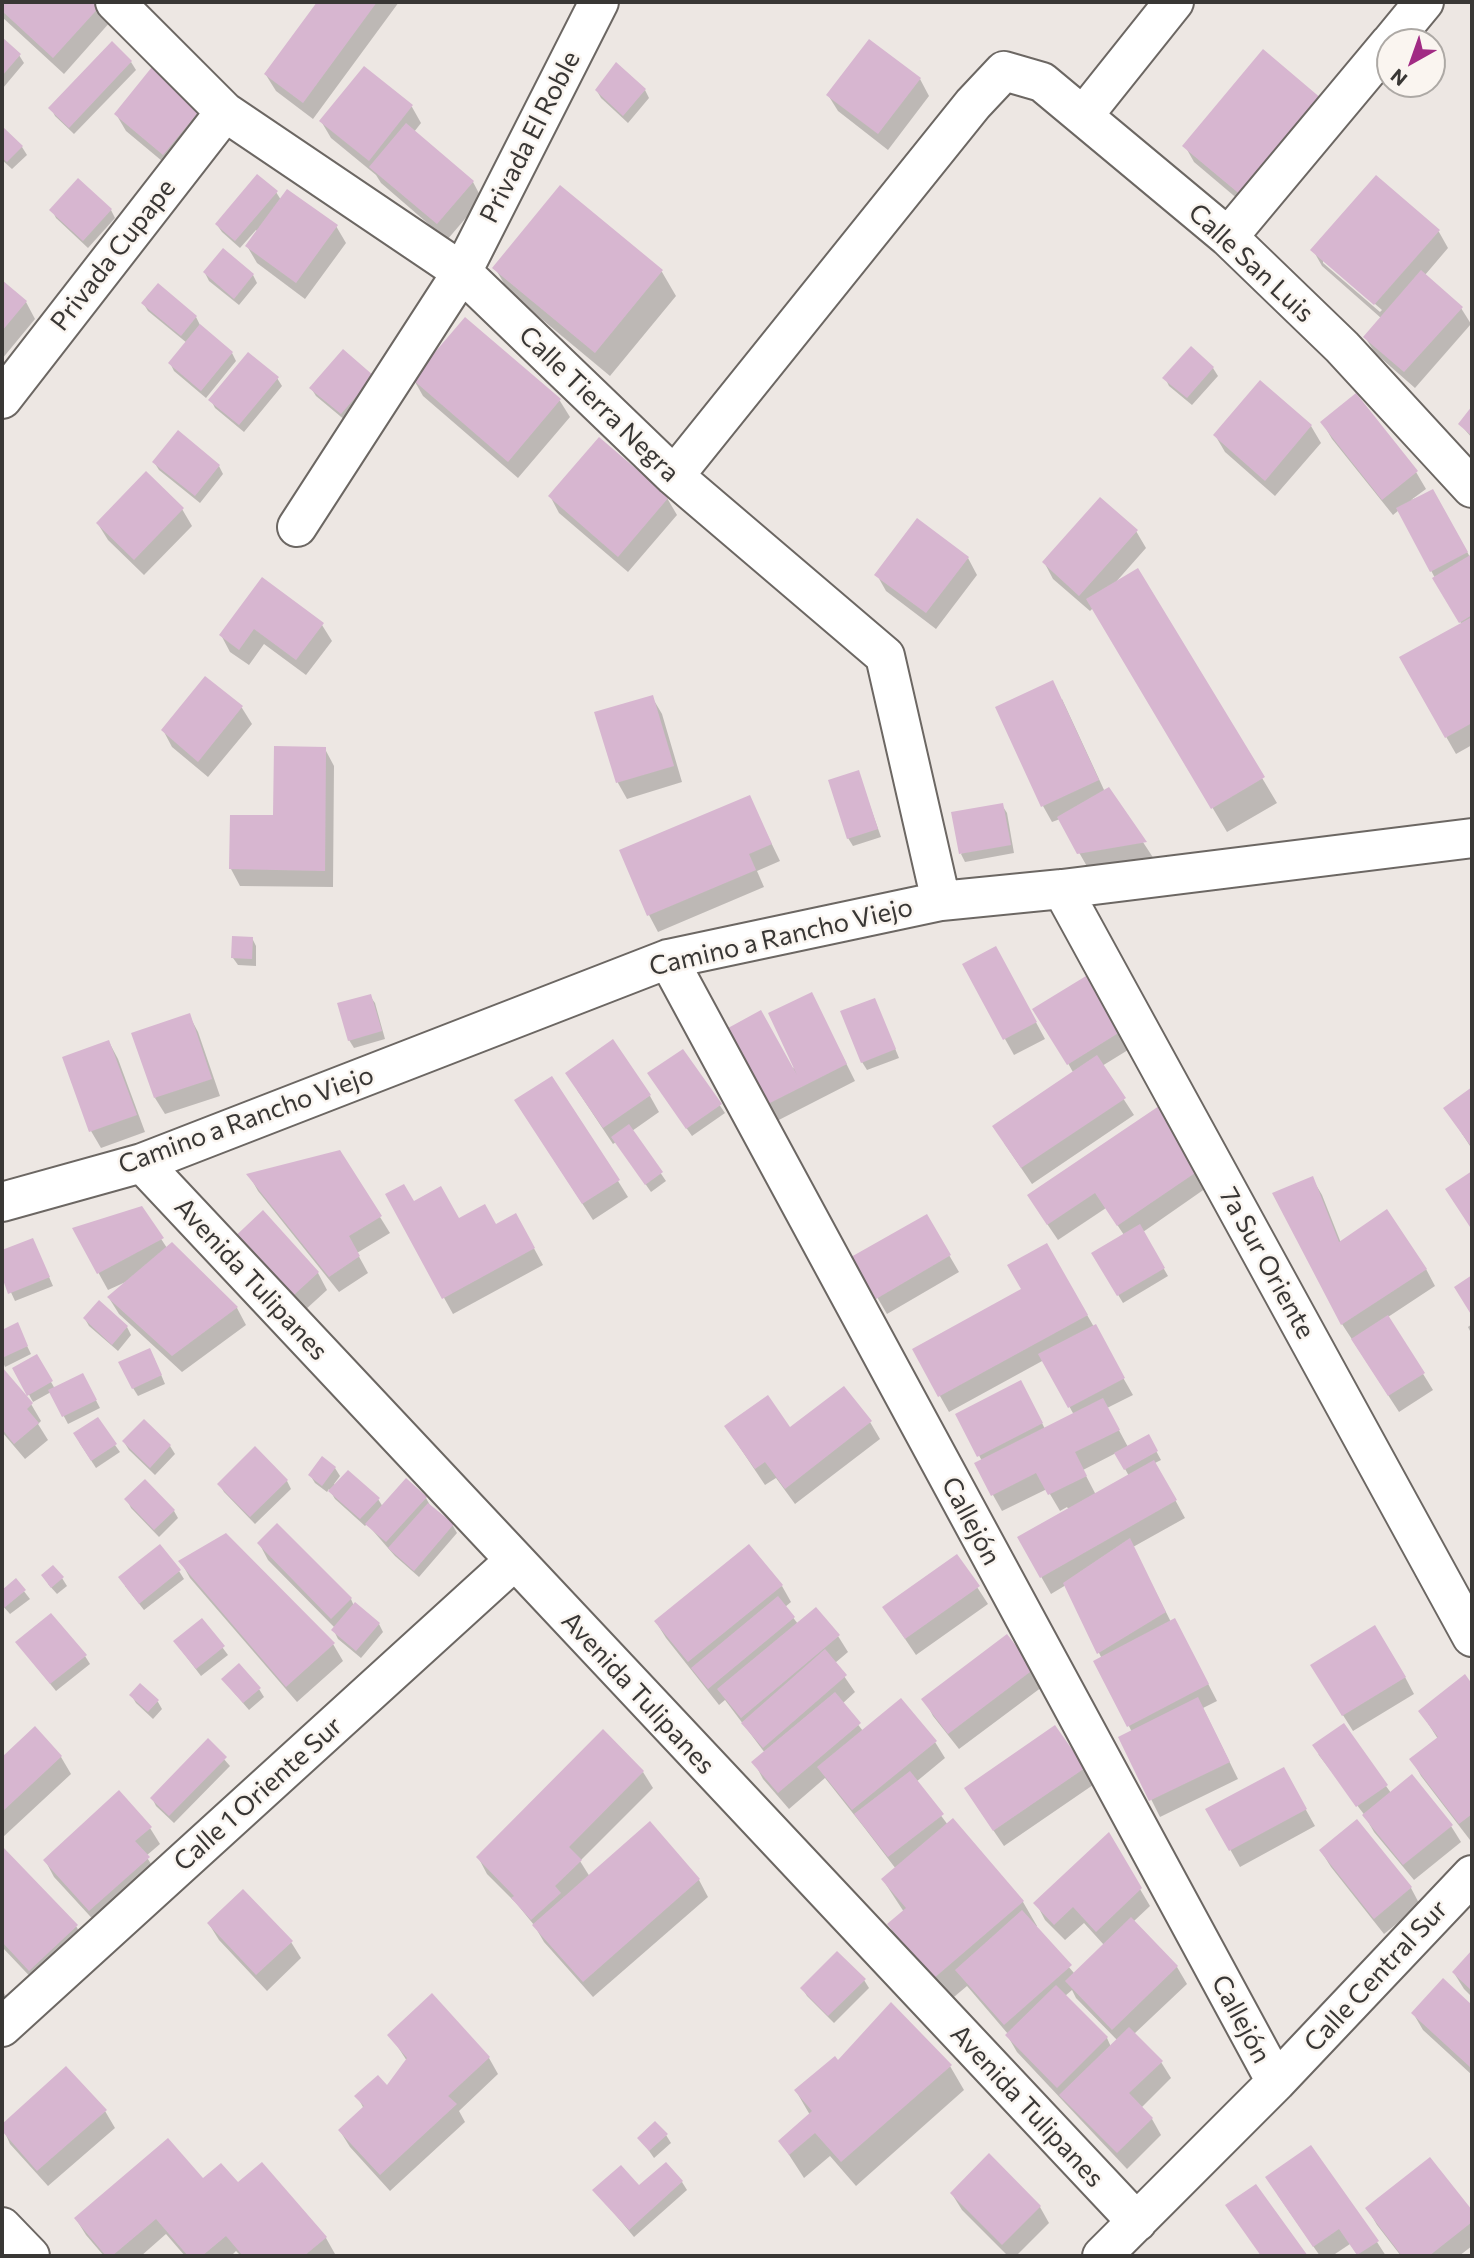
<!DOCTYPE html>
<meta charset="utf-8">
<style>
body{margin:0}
#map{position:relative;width:1474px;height:2258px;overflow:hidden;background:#ede7e3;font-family:Commissioner,sans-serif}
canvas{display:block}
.frame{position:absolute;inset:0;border:4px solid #393735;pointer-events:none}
.north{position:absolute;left:1376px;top:28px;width:70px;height:70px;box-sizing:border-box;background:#faf5f0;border:2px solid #ada9a5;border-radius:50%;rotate:220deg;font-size:19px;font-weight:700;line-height:28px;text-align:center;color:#393735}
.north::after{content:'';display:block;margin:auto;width:24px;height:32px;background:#a12b84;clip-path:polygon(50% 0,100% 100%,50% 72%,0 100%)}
</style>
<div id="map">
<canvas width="1474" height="2258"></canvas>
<div class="frame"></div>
<div class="north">N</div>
</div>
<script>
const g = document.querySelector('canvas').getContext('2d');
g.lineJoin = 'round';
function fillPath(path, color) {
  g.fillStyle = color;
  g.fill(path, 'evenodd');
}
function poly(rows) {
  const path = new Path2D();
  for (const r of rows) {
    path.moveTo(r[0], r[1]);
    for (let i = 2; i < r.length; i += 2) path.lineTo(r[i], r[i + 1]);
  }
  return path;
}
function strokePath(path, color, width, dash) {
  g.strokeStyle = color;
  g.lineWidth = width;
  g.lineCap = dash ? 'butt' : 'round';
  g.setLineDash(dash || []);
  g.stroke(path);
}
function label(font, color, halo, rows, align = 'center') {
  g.font = font + ' Commissioner,sans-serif';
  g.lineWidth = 5;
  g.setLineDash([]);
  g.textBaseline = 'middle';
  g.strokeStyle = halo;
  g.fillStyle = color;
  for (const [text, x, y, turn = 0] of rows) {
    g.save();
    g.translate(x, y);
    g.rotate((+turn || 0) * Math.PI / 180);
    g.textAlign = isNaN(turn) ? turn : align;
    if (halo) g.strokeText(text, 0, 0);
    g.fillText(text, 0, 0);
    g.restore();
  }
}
const shadow = poly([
 [2,2,98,2,111,21,64,74,2,17],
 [319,2,399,2,313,119,276,91,266,75],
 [2,39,19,55,24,63,3,88],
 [1263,52,1259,217,1194,162,1185,146],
 [131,62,136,70,74,134,55,116,51,108],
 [365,68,412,107,421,123,414,132,473,182,482,199,447,240,381,183,376,175,331,138,321,121],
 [920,79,929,96,888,150,838,111,828,95],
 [645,90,649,98,628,123,601,98,597,91],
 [209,99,174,171,126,131,116,114],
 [2,129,22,147,27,155,12,169,2,160],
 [1377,177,1439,232,1448,248,1425,275,1461,308,1471,324,1415,388,1375,353,1365,337,1381,318,1322,266,1313,250],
 [1323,259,1382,310,1380,312,1323,263],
 [561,188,662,272,676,296,610,376,509,292,495,268],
 [276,192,281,200,336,226,346,243,305,299,257,263,247,246,258,232,256,230,240,248,222,232,217,225],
 [52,210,111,210,115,218,88,248,56,218],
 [205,273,253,275,257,283,239,305,209,281],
 [2,283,26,302,35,319,2,359],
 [158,286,196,317,200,325,232,353,236,361,206,398,174,371,170,363,187,343,148,311,143,303],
 [465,320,560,401,570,417,518,478,423,396,414,380],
 [1213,368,1218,376,1192,405,1169,386,1165,378],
 [372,377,346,421,316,396,311,388],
 [277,378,282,386,244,432,215,408,211,400],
 [1260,383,1311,426,1321,443,1275,496,1225,452,1215,435],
 [1472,409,1472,438,1460,424],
 [1322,422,1416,472,1426,489,1411,500,1433,491,1470,557,1472,556,1472,745,1456,754,1401,658,1462,625,1435,578,1399,510,1393,515,1332,439],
 [154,462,219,466,223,474,200,503,159,470],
 [550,496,667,498,677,515,628,572,559,513],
 [182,509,192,526,144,575,108,540,98,524],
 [1136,531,1146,548,1115,583,1138,570,1277,803,1227,832,1093,608,1090,611,1053,579,1044,562],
 [968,558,977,575,936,629,886,591,877,575],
 [262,580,322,625,332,641,306,675,264,644,249,665,230,652,221,635],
 [206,678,242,708,252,724,208,777,172,747,163,730],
 [652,697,662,714,682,782,627,799,618,783,597,713],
 [1062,699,1105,792,1109,790,1154,859,1089,870,1060,819,1052,822,1043,806],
 [325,749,334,766,333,887,240,886,231,869,275,817],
 [858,772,881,837,853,846,848,838],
 [749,797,780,861,757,871,764,887,658,932,649,915,622,851],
 [1002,805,1007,813,1014,853,965,862,961,854],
 [252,938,256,946,256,966,238,965,233,958],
 [1005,965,1045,1039,1014,1055,1005,1039],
 [1085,979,1128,1050,1102,1066,1134,1115,1032,1184,1004,1143,1074,1074,1064,1056],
 [370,996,375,1003,385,1039,354,1048,349,1040],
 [875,1000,899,1058,867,1070,862,1062],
 [820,1011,855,1081,771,1124,721,1034,793,1069],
 [189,1015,198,1032,220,1096,165,1114,155,1098],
 [109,1042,118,1059,145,1132,101,1148,91,1131,64,1058],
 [683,1051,725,1113,692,1136,654,1082],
 [1472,1089,1472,1149,1445,1108],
 [577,1090,650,1096,659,1112,632,1131,666,1181,651,1192,616,1142,613,1144],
 [1158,1109,1209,1186,1143,1232,1168,1276,1123,1303,1093,1253,1124,1235,1106,1208,1058,1240,1039,1212],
 [526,1117,618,1181,628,1197,593,1220],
 [249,1175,380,1217,390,1233,357,1253,368,1273,339,1292,258,1191],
 [1312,1178,1322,1195,1341,1243,1426,1269,1435,1286,1388,1317,1433,1390,1399,1412,1342,1324,1274,1194],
 [387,1195,459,1220,495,1226,516,1215,543,1265,453,1314],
 [141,1208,167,1248,172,1244,237,1308,246,1325,182,1372,119,1314,109,1298,130,1280,108,1290,74,1229],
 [263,1213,318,1273,327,1290,293,1321],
 [926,1216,959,1272,887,1314,854,1258],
 [33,1240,53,1286,15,1301,2,1273,2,1252],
 [1047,1245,1133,1395,1107,1408,1128,1447,1148,1436,1161,1460,1155,1463,1185,1518,1133,1547,1171,1622,1184,1637,1217,1701,1203,1708,1238,1779,1160,1817,1120,1737,1132,1732,1096,1662,1102,1659,1066,1585,1051,1594,1019,1538,1069,1510,1067,1507,1060,1511,1047,1489,1002,1511,993,1495,982,1461,957,1414,1030,1399,1045,1429,1074,1415,1044,1360,949,1412,914,1350,1023,1290],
 [1116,1453,1129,1476,1096,1495,1083,1470],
 [85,1319,127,1327,131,1335,118,1351,89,1326],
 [1472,1324,1472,1335,1468,1327],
 [17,1325,31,1354,5,1367,2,1360,2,1332],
 [37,1357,55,1389,87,1383,100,1408,68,1424,51,1392,33,1402,15,1369],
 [154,1358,165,1384,138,1396,133,1388],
 [2,1369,31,1404,41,1421,38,1424,48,1440,25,1459,2,1432],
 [870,1422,880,1439,795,1504,776,1478,765,1485,726,1427,790,1429],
 [79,1442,115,1445,120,1452,96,1468],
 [124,1442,170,1446,175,1454,155,1475,129,1450],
 [322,1459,335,1468,340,1476,334,1484,336,1486,378,1499,383,1507,426,1498,431,1507,453,1526,457,1533,419,1577,395,1556,367,1524,365,1526,335,1499,329,1489,327,1492,315,1483,310,1475],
 [287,1481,291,1489,255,1524,224,1492,219,1484],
 [127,1500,174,1511,178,1518,159,1537,131,1508],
 [259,1543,351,1599,354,1606,379,1624,383,1632,361,1658,338,1639,334,1631,335,1628,268,1560],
 [957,1556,988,1604,916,1655,884,1608],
 [181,1562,333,1644,343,1661,297,1702,190,1578],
 [179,1571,184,1579,144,1610,125,1586],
 [62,1578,67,1586,57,1594,48,1584],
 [16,1581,30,1599,10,1614,2,1605,2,1592],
 [782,1586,791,1602,785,1607,798,1624,838,1636,848,1652,835,1663,855,1692,842,1704,863,1731,935,1742,945,1758,916,1782,948,1825,1023,1902,1037,1926,1035,1928,1074,1973,1104,1945,1084,1923,1065,1940,1045,1920,1036,1903,1108,1835,1150,1906,1133,1922,1177,1967,1187,1984,1134,2034,1161,2062,1171,2078,1141,2108,1152,2119,1161,2135,1127,2169,1017,2052,1007,2035,1008,2034,967,1986,948,2002,903,1949,889,1925,904,1912,883,1880,896,1869,863,1826,825,1778,789,1809,763,1779,754,1762,765,1753,725,1700,719,1705,666,1638,656,1622],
 [1072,1990,1076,1998,1118,2041,1111,2047,1107,2038,1065,1996],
 [202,1620,228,1655,201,1676,175,1642],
 [17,1643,85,1656,90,1664,56,1691],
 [1032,1670,1042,1687,959,1749,933,1716,924,1699],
 [1405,1677,1414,1694,1353,1731,1322,1682],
 [1465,1677,1472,1686,1472,1837,1470,1840,1421,1776,1412,1760,1438,1739,1420,1711],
 [223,1680,259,1689,264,1697,249,1710],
 [140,1686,158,1702,162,1709,153,1719,136,1703,131,1695],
 [35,1729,61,1757,71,1774,2,1838,2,1759],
 [208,1741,230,1766,174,1823,156,1806,152,1798],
 [1318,1754,1386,1786,1391,1793,1451,1826,1461,1842,1414,1880,1374,1832,1363,1813],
 [1084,1769,1093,1785,1004,1846,976,1805],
 [1283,1769,1315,1826,1240,1867,1208,1810],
 [643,1772,653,1788,580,1861,590,1877,650,1824,699,1880,708,1897,593,1997,544,1942,534,1925,516,1903,487,1874,478,1857],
 [1357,1821,1411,1888,1420,1905,1384,1934,1331,1867,1321,1851],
 [150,1828,160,1844,146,1856,158,1875,100,1927,54,1877,45,1860],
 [2,1848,76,1926,86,1943,40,1987,2,1947],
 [209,1924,291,1942,301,1958,267,1991,219,1940],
 [1472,1953,1472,1997,1464,1989,1454,1973],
 [864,1980,869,1988,834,2023,807,1996,802,1988],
 [1443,1981,1472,2007,1472,2075,1423,2030,1413,2013],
 [2,1990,9,2001,2,2008],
 [390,2035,489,2058,498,2074,459,2111,465,2122,390,2191,350,2147,340,2131,364,2109,357,2096,387,2088,407,2061],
 [838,2063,950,2066,964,2090,856,2186,830,2156,804,2178,780,2141,810,2115,796,2091],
 [66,2069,105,2111,115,2128,48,2186,10,2144,2,2126],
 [666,2135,671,2143,654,2158,640,2138],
 [1430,2160,1472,2213,1472,2246,1459,2256,1401,2256,1377,2225,1367,2208],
 [203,2181,238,2185,326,2238,335,2254,333,2256,241,2256,236,2251,231,2256,185,2256,166,2234,141,2256,104,2256,86,2235,76,2219],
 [682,2182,687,2190,634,2237,595,2190,639,2188],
 [952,2194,1040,2207,1049,2223,1016,2256,1008,2256,962,2210],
 [1277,2194,1377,2242,1386,2256,1358,2256,1350,2244,1332,2256,1320,2256]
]);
const building = poly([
 [2,2,101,2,103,3,53,58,2,11],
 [317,2,377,2,303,103,264,74],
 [2,37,21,54,2,76],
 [869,39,921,78,878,134,826,95],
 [112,41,132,61,69,128,48,108],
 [1263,49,1329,105,1248,201,1182,146],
 [160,57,210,98,163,155,114,114],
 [616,62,646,89,623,116,595,90],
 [364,66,413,105,369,161,319,121],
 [406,123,474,181,437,224,369,167],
 [2,126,23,146,7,162,2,158],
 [257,174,278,191,235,241,215,224],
 [1376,175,1440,230,1374,305,1310,250],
 [78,178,112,209,83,241,49,210],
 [560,185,663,270,595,353,492,268],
 [287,189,338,225,296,283,245,246],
 [223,248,254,274,234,299,203,272],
 [1421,270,1463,307,1404,372,1363,337],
 [2,280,27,301,2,331],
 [158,283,197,316,181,336,141,303],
 [465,317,561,399,508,462,412,379],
 [200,324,233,352,201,391,168,363],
 [1191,346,1214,367,1187,398,1162,378],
 [343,349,374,376,341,414,309,388],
 [248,352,279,377,239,425,208,400],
 [1260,380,1312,425,1265,481,1213,435],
 [1356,393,1418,471,1382,500,1320,422],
 [1472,406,1472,436,1458,424],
 [178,430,220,465,195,496,152,462],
 [599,437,669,497,618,557,548,496],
 [146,471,184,508,134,560,96,523],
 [1433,489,1468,552,1430,572,1396,508],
 [1100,497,1138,530,1079,596,1042,562],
 [917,518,969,557,926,613,874,575],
 [1472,554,1472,615,1459,623,1432,578],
 [1138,568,1265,777,1211,809,1086,599],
 [262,577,324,623,296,660,254,629,239,650,219,635],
 [1472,617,1472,723,1445,738,1399,657],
 [205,676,243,706,198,762,161,730],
 [1053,680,1099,780,1041,807,995,707],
 [653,695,674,766,616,783,594,712],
 [274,746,326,747,325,871,229,869,230,815,273,815],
 [859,770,878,829,847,839,828,780],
 [1109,787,1147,842,1077,854,1057,817],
 [750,795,772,844,749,854,756,870,647,916,619,850],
 [1003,803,1011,845,959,854,951,812],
 [232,936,253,937,252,959,231,958],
 [996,946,1037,1022,1003,1040,962,964],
 [1086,976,1120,1032,1067,1065,1032,1009],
 [812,992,847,1064,760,1108,719,1033,761,1010,797,1075,768,1013],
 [371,994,382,1031,348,1041,337,1003],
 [875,998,896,1049,861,1063,840,1011],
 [190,1013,212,1079,154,1098,131,1033],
 [613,1039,651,1095,603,1128,565,1073],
 [109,1040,137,1115,89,1132,62,1057],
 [683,1049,722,1104,686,1129,647,1073],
 [1097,1055,1126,1098,1021,1168,992,1126],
 [552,1076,620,1180,582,1204,514,1100],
 [1472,1087,1472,1143,1470,1145,1443,1108],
 [1159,1106,1201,1169,1117,1226,1095,1193,1047,1225,1027,1195],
 [629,1124,663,1172,645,1185,611,1137],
 [340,1150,382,1216,349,1236,360,1256,329,1277,246,1174],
 [1472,1171,1472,1230,1445,1189],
 [1313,1176,1339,1242,1387,1209,1427,1269,1341,1325,1272,1193],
 [404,1184,414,1201,441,1186,459,1218,485,1204,496,1224,516,1213,535,1248,442,1299,385,1194],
 [142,1206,164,1238,97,1274,72,1228],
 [263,1210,319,1272,283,1305,227,1244],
 [927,1214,951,1255,876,1299,851,1257],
 [1140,1224,1165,1268,1117,1296,1091,1253],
 [33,1238,50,1277,8,1294,2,1277,2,1250],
 [172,1242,238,1307,172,1356,107,1297],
 [1047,1243,1088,1315,938,1397,912,1349,1021,1289,1007,1265],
 [1472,1275,1472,1316,1454,1287],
 [99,1300,128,1326,112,1345,83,1318],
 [1388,1315,1425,1373,1388,1396,1351,1339],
 [18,1322,28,1346,2,1358,2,1330],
 [1096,1324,1125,1378,1068,1408,1038,1354],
 [150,1348,162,1375,132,1389,118,1362],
 [37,1354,53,1381,27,1396,12,1368],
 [2,1367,33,1403,27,1409,39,1423,14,1444,2,1429],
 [83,1373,97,1400,62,1417,48,1390],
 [1021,1380,1043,1423,977,1457,955,1414],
 [844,1386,872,1421,785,1489,765,1462,755,1469,724,1426,768,1395,790,1427],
 [1103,1398,1120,1430,1075,1452,1087,1476,1048,1495,1036,1473,991,1496,974,1463],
 [98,1417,117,1444,91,1461,73,1433],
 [144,1419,171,1445,150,1468,122,1441],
 [1149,1434,1158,1451,1124,1470,1114,1453],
 [255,1446,288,1480,250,1517,217,1484],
 [322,1456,336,1467,322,1486,308,1475],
 [1154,1460,1177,1500,1040,1578,1017,1537],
 [348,1470,380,1498,360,1519,328,1491],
 [406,1478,427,1497,386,1542,365,1524],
 [145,1479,175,1510,154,1530,124,1499],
 [428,1503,454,1524,414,1571,388,1548],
 [277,1523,352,1598,331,1619,257,1543],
 [226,1533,335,1643,286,1687,178,1561],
 [1130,1538,1166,1612,1097,1654,1063,1583],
 [160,1544,181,1570,139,1604,118,1577],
 [749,1544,783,1585,688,1662,654,1621],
 [957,1554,980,1586,905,1639,882,1607],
 [53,1565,64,1577,51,1588,41,1575],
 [16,1578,26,1590,4,1608,2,1605,2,1590],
 [778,1596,795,1617,708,1689,691,1668],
 [355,1602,380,1623,356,1651,331,1630],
 [816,1607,840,1635,741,1718,717,1689],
 [51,1613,87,1655,50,1684,15,1642],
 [202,1618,225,1646,196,1669,173,1641],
 [1175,1618,1209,1684,1127,1727,1093,1661],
 [1375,1625,1406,1677,1342,1716,1310,1665],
 [1007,1634,1034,1669,948,1734,921,1699],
 [825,1649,847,1675,763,1748,741,1723],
 [239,1663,261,1688,243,1703,221,1679],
 [1465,1674,1472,1684,1472,1814,1459,1824,1409,1759,1438,1737,1418,1711],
 [140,1683,159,1700,148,1712,129,1695],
 [835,1692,861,1723,778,1793,751,1762],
 [1198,1697,1230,1762,1149,1801,1118,1737],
 [901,1698,937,1741,852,1810,817,1767],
 [1344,1723,1388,1785,1356,1807,1312,1745],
 [1055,1725,1085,1768,993,1831,964,1788],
 [35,1726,62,1756,2,1812,2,1757],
 [603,1729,644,1771,569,1847,582,1860,555,1886,561,1893,531,1920,511,1898,514,1896,476,1857],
 [208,1738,227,1757,169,1816,150,1798],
 [1284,1767,1307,1809,1229,1851,1205,1809],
 [910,1771,944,1814,888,1857,854,1814],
 [1412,1774,1453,1825,1403,1865,1362,1815],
 [119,1790,152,1827,135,1841,150,1857,89,1911,43,1860],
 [953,1818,1024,1901,933,1979,887,1924,906,1908,881,1879],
 [1357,1819,1412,1887,1374,1919,1319,1850],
 [650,1821,700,1879,583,1982,532,1925],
 [1109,1832,1142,1888,1096,1932,1073,1907,1054,1925,1033,1903],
 [2,1846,78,1925,29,1971,2,1942],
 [243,1889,293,1941,256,1975,207,1923],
 [1022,1910,1072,1965,1004,2025,955,1970],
 [1131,1917,1178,1966,1112,2030,1065,1981],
 [1472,1950,1472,1991,1452,1972],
 [837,1951,866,1979,828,2016,800,1988],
 [1443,1978,1472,2005,1472,2064,1470,2067,1411,2013],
 [1056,1985,1108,2037,1057,2088,1005,2035],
 [432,1993,490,2057,448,2096,457,2104,380,2175,338,2130,364,2106,354,2096,378,2075,387,2085,407,2058,387,2035],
 [891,2002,952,2065,841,2162,815,2133,789,2155,778,2141,812,2111,794,2090,835,2056,838,2060],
 [1129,2027,1163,2061,1129,2093,1153,2118,1117,2153,1059,2095],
 [66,2066,107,2110,37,2171,2,2131,2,2124],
 [655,2121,668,2134,649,2151,637,2138],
 [168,2138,203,2178,221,2163,238,2182,262,2162,327,2237,304,2256,243,2256,226,2236,202,2256,188,2256,156,2219,112,2256,106,2256,74,2218],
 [1311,2145,1379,2241,1357,2255,1339,2229,1313,2247,1265,2177],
 [989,2153,1041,2206,1002,2245,950,2193],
 [1430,2157,1472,2210,1472,2222,1429,2256,1402,2256,1365,2208],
 [666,2162,683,2181,629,2230,592,2190,621,2165,639,2185],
 [1256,2184,1308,2256,1261,2256,1225,2205]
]);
const minor = poly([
 [115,2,225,112,462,272,674,476,885,656,941,901],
 [1391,42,1424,2],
 [1083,116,1174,2],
 [1228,237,1390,43],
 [2,399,225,112],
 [674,476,973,104,1004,71,1042,82,1228,237,1342,347,1472,488],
 [297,527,462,272,599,2],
 [1062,889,1472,1637],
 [668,959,1276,2082],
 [142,1163,1137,2222],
 [2,1202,142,1163,668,959,941,901,1062,889,1472,838],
 [2,2027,514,1561],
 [2,2227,30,2256],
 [1102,2256,1276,2082,1472,1875]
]);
const streetNames = [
 ["Privada El Roble",530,137,-63],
 ["Privada Cupape",113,255,-52],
 ["Calle San Luis",1251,263,43],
 ["Calle Tierra Negra",599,404,44],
 ["Camino a Rancho Viejo",781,937,-13],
 ["Camino a Rancho Viejo",246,1120,-20],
 ["7a Sur Oriente",1267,1263,61],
 ["Avenida Tulipanes",251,1279,47],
 ["Callejón",971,1521,62],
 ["Avenida Tulipanes",638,1693,47],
 ["Calle 1 Oriente Sur",258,1794,-42],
 ["Calle Central Sur",1376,1976,-47],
 ["Callejón",1241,2019,62],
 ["Avenida Tulipanes",1027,2106,47]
];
fillPath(shadow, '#0003');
fillPath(building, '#d7b6d0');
strokePath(minor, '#6c6763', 42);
strokePath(minor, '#fff', 38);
label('26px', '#393735', '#faf5f0', streetNames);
</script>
